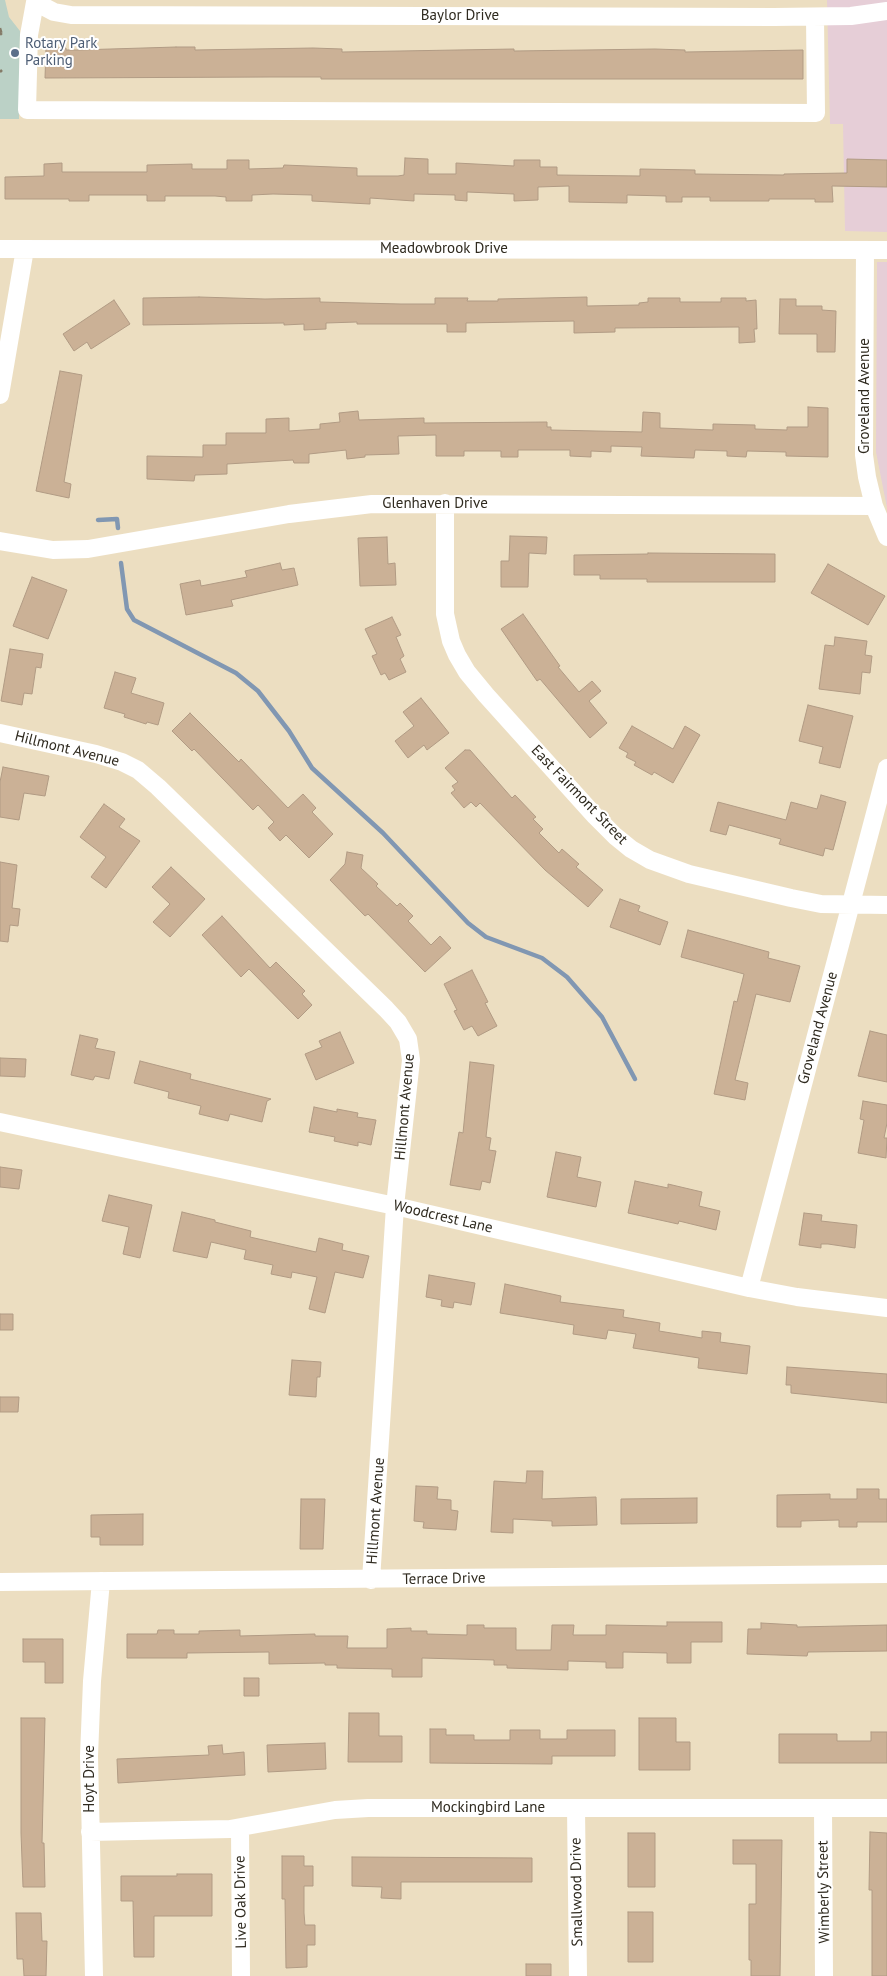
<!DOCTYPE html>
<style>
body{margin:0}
canvas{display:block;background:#ecdec1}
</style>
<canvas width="887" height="1976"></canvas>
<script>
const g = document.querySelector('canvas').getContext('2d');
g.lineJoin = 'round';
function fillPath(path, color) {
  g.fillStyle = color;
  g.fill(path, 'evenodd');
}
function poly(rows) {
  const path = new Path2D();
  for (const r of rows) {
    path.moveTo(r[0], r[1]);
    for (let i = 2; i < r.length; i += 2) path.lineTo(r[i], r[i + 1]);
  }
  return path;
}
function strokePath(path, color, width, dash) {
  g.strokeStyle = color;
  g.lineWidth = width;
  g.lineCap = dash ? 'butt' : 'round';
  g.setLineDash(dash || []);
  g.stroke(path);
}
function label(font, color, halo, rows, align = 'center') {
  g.font = font + ' "PT Sans",sans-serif';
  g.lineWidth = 4;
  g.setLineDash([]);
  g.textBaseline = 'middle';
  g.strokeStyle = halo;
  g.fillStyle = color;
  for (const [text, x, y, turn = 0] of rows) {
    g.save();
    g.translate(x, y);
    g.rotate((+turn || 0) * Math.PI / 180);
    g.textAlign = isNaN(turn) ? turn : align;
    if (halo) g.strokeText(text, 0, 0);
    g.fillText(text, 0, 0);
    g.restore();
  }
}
const commercial = poly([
 [827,0,887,0,887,232,845,231,843,124,830,124],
 [877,262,887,262,887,508,876,452]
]);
const green = poly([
 [0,0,5,0,9,17,20,31,19,119,0,119]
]);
const stream = poly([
 [98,520,117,519,118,528],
 [121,563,127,609,134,620,236,673,258,691,289,731,312,768,383,833,468,923,486,937,542,958,567,977,602,1017,635,1079]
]);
const building = poly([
 [176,47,195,47,195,50,313,48,342,49,342,52,514,49,514,51,655,49,685,50,685,52,803,50,803,79,321,79,321,77,270,77,45,78,46,48,66,48,66,50,78,50,176,47],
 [405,158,428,159,428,174,456,174,456,163,514,166,514,160,540,160,540,167,557,167,557,175,640,176,640,169,695,170,695,174,784,175,784,174,847,173,847,159,887,160,887,187,832,186,833,202,815,202,815,199,769,199,769,201,710,201,710,197,682,197,682,202,666,202,666,196,627,195,627,203,569,202,569,186,538,187,538,200,514,201,514,194,467,192,467,201,455,200,455,195,414,194,414,201,370,198,370,204,312,201,312,195,273,194,252,195,252,201,226,201,226,197,215,196,165,196,165,201,147,201,147,195,89,195,89,201,69,201,69,199,5,199,5,177,44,176,44,164,62,163,62,172,147,172,147,165,192,164,192,169,227,169,227,160,249,160,249,169,283,168,284,165,357,168,357,176,398,176,404,175,405,158],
 [199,297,265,299,320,298,320,302,401,304,435,304,435,298,468,298,467,301,498,301,498,299,587,297,587,306,639,305,639,303,648,302,648,298,680,298,680,302,721,302,721,298,746,298,746,301,756,300,757,329,754,329,755,342,739,343,739,327,615,328,615,332,574,333,574,321,466,323,466,332,447,332,447,324,357,324,357,322,326,323,326,329,304,330,304,324,284,325,284,323,143,325,143,298,199,297],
 [780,299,796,299,796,306,822,306,822,310,836,311,835,352,817,352,817,334,779,334,780,299],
 [114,300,130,324,91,349,87,342,74,351,63,334,114,300],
 [60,371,82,375,64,482,71,484,69,498,36,491,60,371],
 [808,407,828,408,828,457,786,456,786,452,747,451,746,457,727,456,727,451,695,450,694,458,641,456,642,447,611,446,611,452,591,451,591,457,570,456,570,450,518,450,518,457,501,457,501,451,464,451,464,456,436,456,436,435,398,436,399,454,365,455,365,457,347,459,346,450,309,454,309,463,294,463,293,460,227,464,227,474,195,475,194,481,147,479,147,456,203,457,203,445,226,445,226,433,266,433,266,419,289,418,289,431,320,429,320,424,340,422,339,413,358,411,359,420,424,418,424,423,547,422,547,427,551,427,551,430,642,432,643,412,660,413,660,428,713,430,713,424,755,425,755,429,787,430,787,427,808,427,808,407],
 [510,536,547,537,546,554,529,553,528,587,501,587,501,561,509,561,510,536],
 [387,537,388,564,395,563,396,585,360,586,358,538,387,537],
 [648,553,775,554,775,582,647,582,647,579,600,579,600,575,574,575,574,555,648,554,648,553],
 [280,563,282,570,294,568,298,585,231,600,233,606,186,615,180,584,200,580,201,586,247,577,245,571,280,563],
 [828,564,885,596,868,625,811,593,828,564],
 [32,577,67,590,48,639,13,626,32,577],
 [523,614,560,666,558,667,579,692,592,681,601,691,589,701,607,723,590,738,540,679,537,681,501,629,523,614],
 [392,617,401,635,396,637,404,656,400,659,406,672,389,680,385,673,381,675,372,656,377,654,365,629,392,617],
 [835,637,867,641,865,655,872,656,870,673,862,672,860,694,819,689,825,645,834,646,835,637],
 [10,649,43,654,41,668,36,667,32,694,24,693,22,705,1,701,10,649],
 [115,672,136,678,131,693,164,703,158,725,147,722,146,724,124,717,125,714,104,708,115,672],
 [421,698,449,733,427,750,424,745,408,758,395,741,414,726,403,712,421,698],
 [808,705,853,716,840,768,819,763,823,747,799,741,808,705],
 [190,713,239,762,241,759,288,808,303,794,316,808,312,812,333,834,309,858,286,835,280,841,268,828,274,822,258,805,253,810,194,749,192,751,172,731,190,713],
 [632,726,673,749,685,726,700,735,673,783,654,772,652,775,634,765,636,762,626,757,628,753,619,748,632,726],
 [465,750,470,750,512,798,515,795,536,817,533,819,543,829,539,833,559,853,562,849,579,864,576,867,603,890,588,907,545,870,480,803,476,807,471,802,464,808,451,793,455,790,452,786,458,782,445,768,465,750],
 [3,767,49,776,45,796,24,793,19,820,0,817,0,782,3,767],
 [821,795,846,802,833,850,825,848,823,856,779,844,781,839,729,825,726,835,710,831,718,802,786,820,791,802,817,809,821,795],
 [104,804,125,819,119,827,140,841,106,888,91,877,106,857,80,837,104,804],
 [347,852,363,855,361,868,378,884,376,886,397,906,400,903,413,916,408,921,431,945,440,936,451,948,425,972,368,914,365,916,330,880,345,864,347,852],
 [0,862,17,865,12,908,20,909,18,926,10,925,8,942,0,941,0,862],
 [171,867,205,899,170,937,153,922,170,904,152,887,171,867],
 [620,899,640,906,638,911,668,922,660,945,610,927,620,899],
 [222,916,270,968,276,962,305,991,302,994,312,1005,298,1019,249,969,241,977,202,935,222,916],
 [688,930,769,952,768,958,800,966,790,1002,756,994,735,1080,748,1083,745,1100,714,1094,734,1001,737,1002,744,974,681,957,688,930],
 [472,970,488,1002,485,1003,497,1026,478,1036,472,1026,464,1030,454,1011,457,1010,444,984,472,970],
 [870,1031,887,1035,887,1082,858,1076,870,1031],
 [340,1032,354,1063,316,1080,305,1054,322,1047,319,1041,340,1032],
 [80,1035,98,1039,95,1048,115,1052,109,1079,95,1076,93,1080,71,1075,80,1035],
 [0,1058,26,1059,25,1077,0,1076,0,1058],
 [140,1061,191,1074,190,1079,271,1099,267,1101,262,1122,230,1114,228,1121,199,1114,201,1106,168,1098,169,1092,134,1083,140,1061],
 [470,1062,494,1065,486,1137,491,1138,489,1150,496,1151,490,1183,482,1181,480,1190,450,1185,459,1132,463,1133,470,1062],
 [863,1101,887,1105,887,1123,884,1138,887,1138,886,1158,858,1153,864,1120,860,1119,863,1101],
 [314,1107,337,1112,337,1109,358,1113,357,1117,376,1120,371,1145,358,1142,358,1146,334,1141,335,1137,309,1132,314,1107],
 [556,1152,581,1157,577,1177,601,1182,596,1207,547,1197,556,1152],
 [0,1167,22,1170,19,1189,0,1187,0,1167],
 [635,1181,668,1188,668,1184,702,1192,699,1206,720,1211,716,1230,679,1221,678,1224,628,1213,635,1181],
 [109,1195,152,1205,140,1258,123,1254,129,1227,102,1221,109,1195],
 [182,1212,215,1220,215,1222,251,1231,250,1237,316,1252,319,1238,343,1244,342,1250,369,1256,363,1278,335,1272,325,1313,309,1309,317,1277,292,1272,291,1278,271,1274,273,1265,244,1259,246,1250,211,1242,207,1258,173,1251,182,1212],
 [804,1213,822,1215,821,1221,857,1225,855,1248,828,1244,821,1244,821,1248,799,1245,804,1213],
 [429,1275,475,1283,471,1305,454,1302,453,1308,441,1306,442,1300,426,1297,429,1275],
 [505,1284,561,1296,560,1302,624,1310,623,1317,660,1323,659,1331,702,1338,702,1331,721,1333,720,1342,750,1346,747,1374,698,1368,699,1358,633,1348,636,1334,608,1330,606,1339,573,1334,574,1325,500,1313,505,1284],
 [0,1314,13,1314,13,1330,0,1330,0,1314],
 [292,1360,321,1362,320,1377,317,1377,316,1397,289,1395,292,1360],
 [787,1367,887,1374,887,1403,791,1393,791,1385,786,1385,787,1367],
 [0,1397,19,1397,18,1412,0,1412,0,1397],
 [527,1471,543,1471,542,1499,596,1497,597,1525,552,1526,552,1521,513,1519,513,1533,491,1532,494,1481,526,1483,527,1471],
 [416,1486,438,1487,437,1499,451,1500,451,1510,458,1511,456,1530,423,1528,424,1522,414,1521,416,1486],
 [857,1489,879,1489,879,1499,887,1499,887,1522,857,1522,857,1527,839,1527,839,1520,801,1521,801,1527,777,1527,777,1495,830,1494,830,1499,857,1499,857,1489],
 [697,1498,697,1523,621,1524,621,1499,697,1498],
 [301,1499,325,1499,323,1549,300,1549,301,1499],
 [143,1514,143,1545,100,1545,100,1537,91,1537,91,1515,143,1514],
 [667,1622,722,1622,722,1642,691,1642,691,1663,667,1663,667,1653,623,1652,623,1668,606,1668,606,1662,568,1661,568,1670,507,1668,507,1665,494,1665,494,1660,422,1658,422,1677,392,1677,392,1669,337,1668,337,1665,325,1665,325,1663,269,1664,269,1652,187,1653,187,1658,127,1658,127,1634,157,1634,158,1630,174,1630,174,1634,199,1634,199,1631,240,1630,240,1636,315,1634,315,1636,348,1636,347,1648,387,1648,387,1629,411,1628,411,1631,427,1631,427,1634,467,1635,467,1625,484,1625,484,1628,516,1628,516,1650,551,1650,552,1625,574,1625,573,1635,606,1635,606,1625,667,1626,667,1622],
 [761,1623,797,1625,797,1627,887,1625,887,1651,808,1652,807,1656,747,1654,748,1629,761,1629,761,1623],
 [23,1639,63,1639,63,1683,45,1683,45,1662,23,1662,23,1639],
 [244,1678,259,1678,259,1696,244,1696,244,1678],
 [349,1713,379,1713,379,1736,402,1736,402,1762,348,1762,349,1713],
 [21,1718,45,1718,42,1843,44,1843,45,1887,23,1887,21,1833,21,1718],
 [639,1718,676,1718,676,1742,690,1742,690,1770,639,1770,639,1718],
 [430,1729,446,1729,446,1735,474,1735,474,1740,510,1740,510,1730,540,1730,540,1739,567,1739,567,1730,615,1730,615,1756,552,1756,552,1764,430,1763,430,1729],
 [871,1732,887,1732,887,1763,779,1763,779,1734,837,1734,837,1741,871,1741,871,1732],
 [325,1743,326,1769,268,1772,267,1745,325,1743],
 [222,1745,223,1754,244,1752,245,1775,118,1783,117,1759,209,1755,208,1746,222,1745],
 [870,1832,887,1833,887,1976,872,1976,872,1890,869,1890,870,1832],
 [628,1833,655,1833,655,1887,628,1887,628,1833],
 [733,1840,782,1840,780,1976,751,1976,751,1960,749,1960,749,1904,756,1904,756,1864,733,1864,733,1840],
 [282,1856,304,1856,304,1866,313,1866,313,1886,304,1886,304,1913,305,1925,315,1925,315,1945,307,1945,307,1967,286,1968,285,1899,282,1899,282,1856],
 [352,1857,532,1858,532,1882,401,1882,401,1899,381,1898,382,1887,352,1886,352,1857],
 [177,1874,212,1874,212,1916,154,1916,154,1957,134,1957,133,1901,121,1901,121,1876,177,1876,177,1874],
 [628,1912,653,1912,653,1962,628,1962,628,1912],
 [16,1913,41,1913,42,1941,47,1941,46,1976,24,1976,23,1959,17,1959,16,1913],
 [526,1964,551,1964,551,1976,526,1976,526,1964]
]);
const path = poly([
 [0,28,2,35,0,33],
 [0,72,2,70]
]);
const minor = poly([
 [815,17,816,113,27,110,29,35,35,2,54,12,71,15,774,17,851,16,887,11],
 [0,249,887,250],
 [865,250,864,455,867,477,874,506,887,537],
 [0,395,25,249],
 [445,503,445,614,451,641,457,655,467,672,486,695,595,816,615,836,631,849,650,860,689,874,791,898,821,904,887,905],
 [0,541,53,550,88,549,289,514,372,504,874,506],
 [0,733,96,754,122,762,138,770,158,787,386,1009,398,1022,408,1039,411,1060,395,1206,371,1580],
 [0,1122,395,1206,749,1288,797,1297,887,1308],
 [749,1288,887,768],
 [0,1582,887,1574],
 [576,1808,578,1976],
 [823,1808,824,1976],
 [240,1828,241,1976],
 [90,1832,230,1829,335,1810,368,1808,887,1808],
 [94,1976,89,1756,92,1681,101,1581]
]);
const markers = [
 [15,53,5,"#5c6f8a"]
];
const streetNames = [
 ["Baylor Drive",460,16],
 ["Meadowbrook Drive",444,249],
 ["Groveland Avenue",865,396,-90],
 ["Glenhaven Drive",435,504],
 ["Hillmont Avenue",67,749,14],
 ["East Fairmont Street",579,795,46],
 ["Groveland Avenue",818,1028,-75],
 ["Hillmont Avenue",405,1107,-85],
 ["Woodcrest Lane",443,1217,13],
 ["Hillmont Avenue",376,1511,-86],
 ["Terrace Drive",444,1579,-1],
 ["Hoyt Drive",90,1779,-90],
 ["Mockingbird Lane",488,1808],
 ["Smallwood Drive",577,1892,-91],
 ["Wimberly Street",824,1892,-91],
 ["Live Oak Drive",241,1902,-91]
];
const serviceNames = [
 ["Rotary Park",25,44],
 ["Parking",25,61]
];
fillPath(commercial, '#e6ced7');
fillPath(green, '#bbd1c6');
strokePath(stream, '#8197b2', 4.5);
fillPath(building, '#cbb196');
strokePath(building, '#b19b84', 1);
strokePath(path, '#847b68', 2.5, [5, 2.5]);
strokePath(minor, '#fff', 18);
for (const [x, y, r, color] of markers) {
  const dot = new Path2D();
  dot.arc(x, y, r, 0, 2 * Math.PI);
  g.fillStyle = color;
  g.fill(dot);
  strokePath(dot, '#fff', 2);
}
label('15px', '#2f2a1f', '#fff', streetNames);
label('15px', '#4e5e75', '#fff', serviceNames, 'left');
</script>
